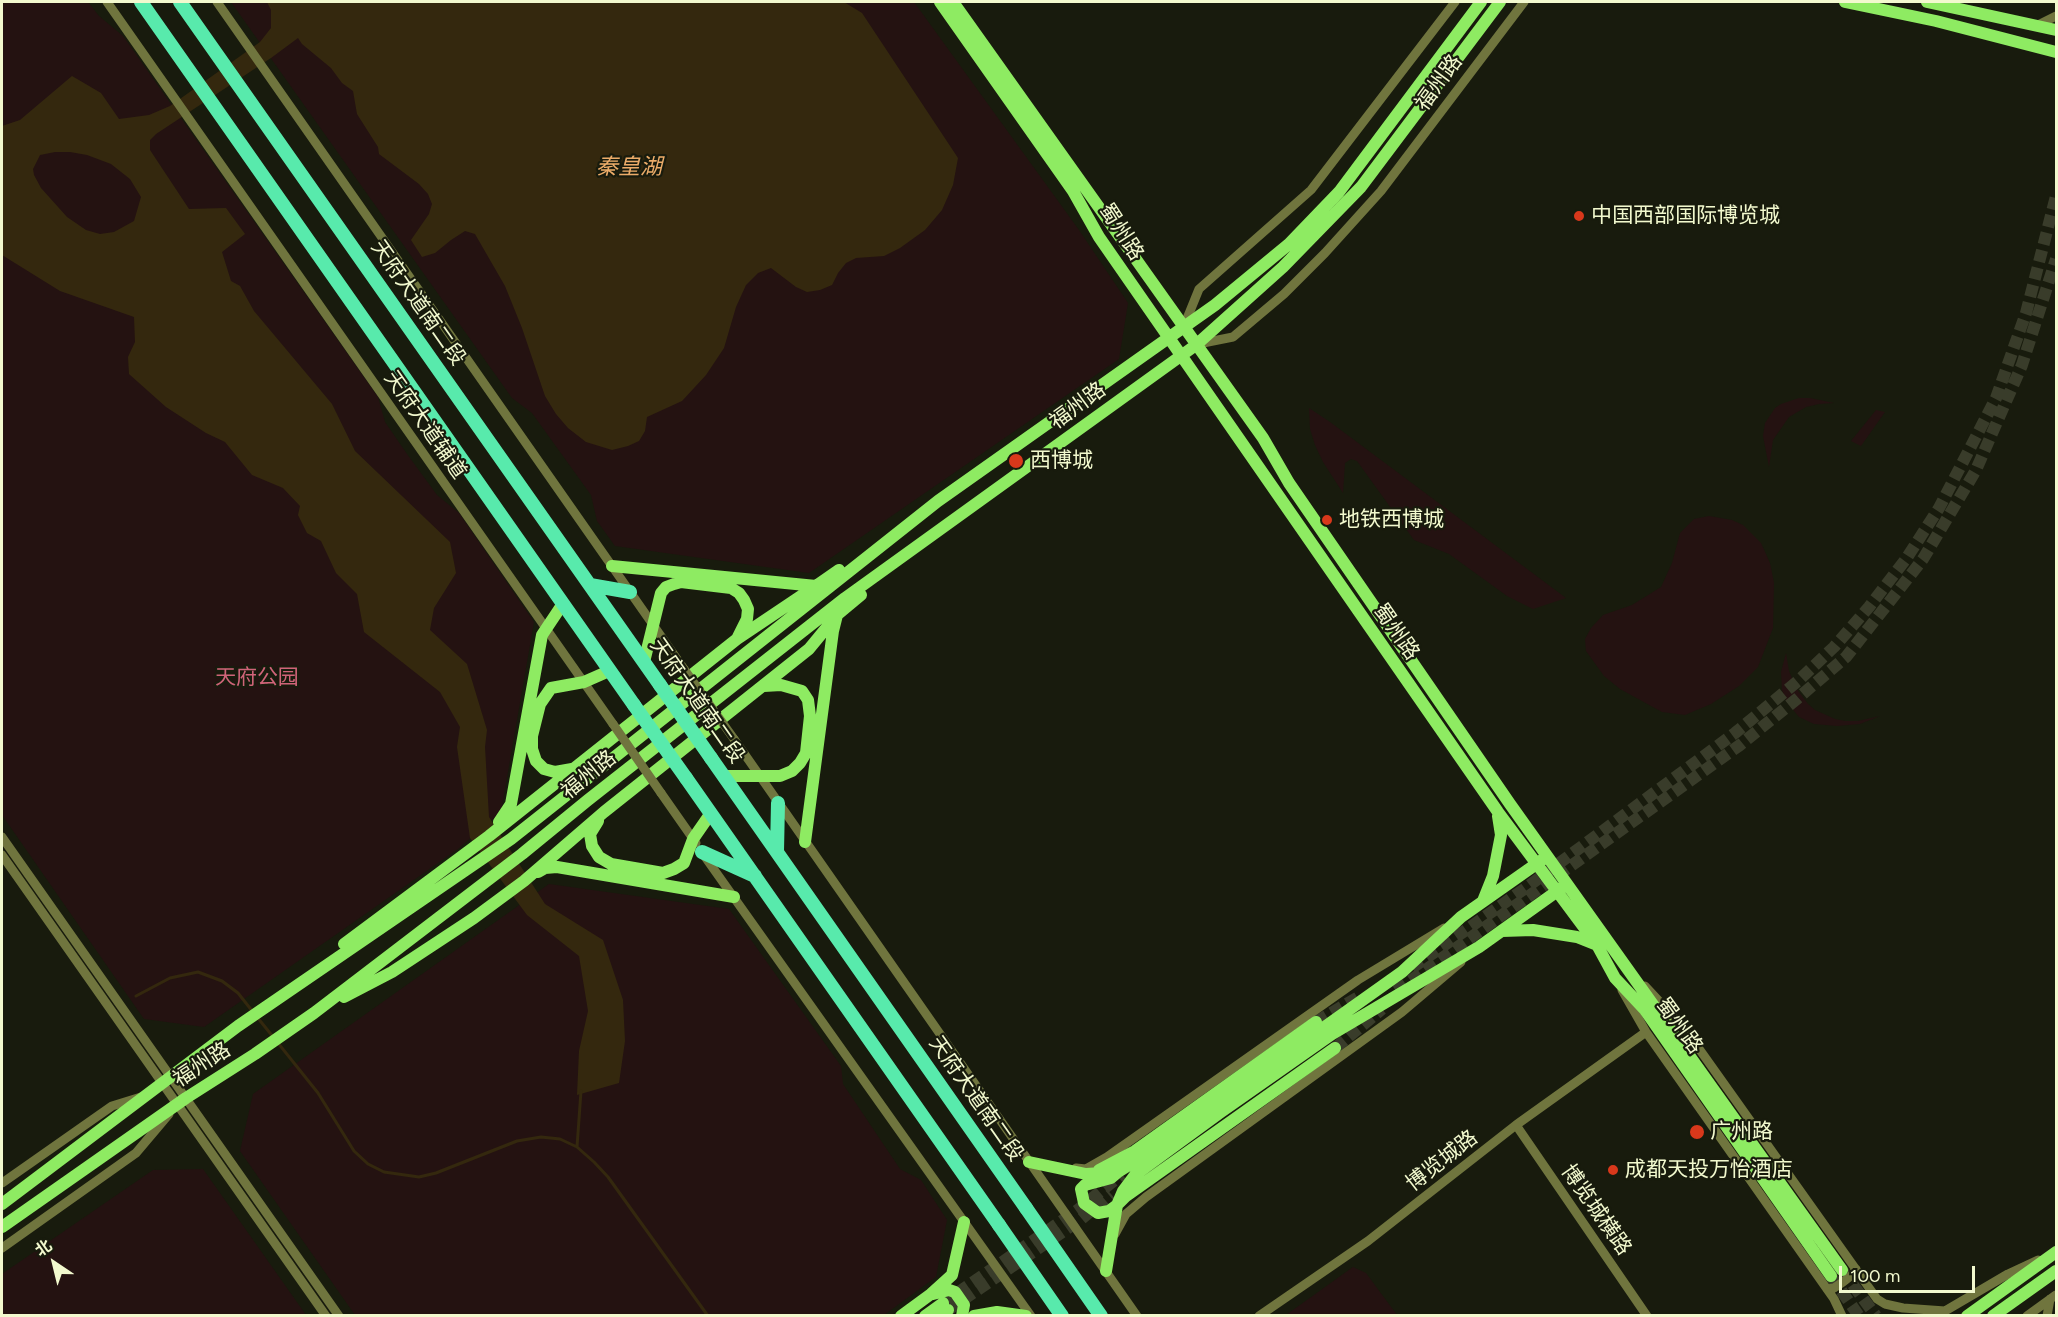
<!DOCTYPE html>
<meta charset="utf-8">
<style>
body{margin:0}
#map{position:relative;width:2058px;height:1317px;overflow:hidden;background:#181b0d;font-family:Figtree,"Noto Sans SC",sans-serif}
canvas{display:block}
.frame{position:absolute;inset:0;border:3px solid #f2f9ce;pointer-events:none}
.north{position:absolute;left:24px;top:1233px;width:60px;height:60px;-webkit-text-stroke:4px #181b0d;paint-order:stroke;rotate:325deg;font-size:16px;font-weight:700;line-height:24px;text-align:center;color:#f2f9ce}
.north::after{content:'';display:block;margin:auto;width:21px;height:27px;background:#f2f9ce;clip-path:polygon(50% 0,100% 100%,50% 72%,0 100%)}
.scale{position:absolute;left:1839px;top:1266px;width:136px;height:27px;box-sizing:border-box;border:3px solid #f2f9ce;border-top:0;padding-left:8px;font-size:18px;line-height:21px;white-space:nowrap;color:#f2f9ce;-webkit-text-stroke:4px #181b0d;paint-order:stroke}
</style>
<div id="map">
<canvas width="2058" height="1317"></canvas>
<div class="frame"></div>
<div class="north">北</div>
<div class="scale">100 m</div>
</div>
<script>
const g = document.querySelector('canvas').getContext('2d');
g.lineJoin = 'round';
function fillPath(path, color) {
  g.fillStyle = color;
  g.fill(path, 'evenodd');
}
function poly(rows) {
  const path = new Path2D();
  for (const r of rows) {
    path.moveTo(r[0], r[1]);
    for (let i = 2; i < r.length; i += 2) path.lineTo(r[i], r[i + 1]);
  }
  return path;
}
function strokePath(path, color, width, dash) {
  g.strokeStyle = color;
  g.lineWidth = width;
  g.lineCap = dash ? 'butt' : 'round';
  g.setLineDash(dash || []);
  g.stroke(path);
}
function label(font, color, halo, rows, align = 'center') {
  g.font = font + ' Figtree,"Noto Sans SC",sans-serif';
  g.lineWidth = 4.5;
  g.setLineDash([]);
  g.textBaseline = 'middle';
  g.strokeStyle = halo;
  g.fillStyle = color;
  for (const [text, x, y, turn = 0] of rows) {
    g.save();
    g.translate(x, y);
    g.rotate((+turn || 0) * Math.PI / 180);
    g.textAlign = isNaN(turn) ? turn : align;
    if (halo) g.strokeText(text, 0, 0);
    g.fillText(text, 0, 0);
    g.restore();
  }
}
const green = poly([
 [2,2,88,2,99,16,123,36,378,397,385,422,407,454,437,495,459,513,534,622,501,812,458,849,204,1027,144,1019,2,815],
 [231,2,914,2,1079,230,1128,303,1119,359,809,573,615,546,597,521,591,495,532,413,512,398],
 [1799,398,1810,398,1834,403,1819,404,1806,407,1789,417,1773,440,1769,467,1763,436,1765,423,1775,408,1781,404],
 [1309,408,1330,422,1566,598,1533,609,1507,596,1449,554,1414,540,1357,461,1351,459,1345,463,1343,493,1323,462,1315,445,1310,429],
 [1876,410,1885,412,1861,446,1851,441],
 [1709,516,1732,520,1743,525,1761,543,1770,563,1774,583,1773,628,1758,667,1739,686,1711,704,1685,715,1662,712,1620,689,1604,676,1586,651,1585,639,1591,628,1603,615,1632,605,1661,587,1672,563,1680,533,1694,519],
 [1786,653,1789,671,1796,688,1808,704,1815,710,1835,719,1845,721,1858,721,1880,716,1860,724,1837,726,1814,724,1799,717,1786,701,1782,690,1781,672],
 [549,884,729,909,841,1066,843,1084,900,1169,921,1180,947,1220,936,1277,884,1315,355,1315,240,1151,253,1094],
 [203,1169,306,1315,2,1315,2,1274,153,1170],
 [1353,1267,1366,1273,1397,1315,1286,1315]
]);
const water = poly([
 [267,2,844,2,862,13,958,158,953,185,942,210,925,230,900,248,884,256,856,258,846,263,838,273,832,285,820,290,807,292,796,287,771,268,758,273,746,285,736,307,724,348,706,375,682,401,647,417,645,431,639,441,628,446,612,450,586,442,568,428,556,414,545,396,522,328,505,286,475,234,465,231,451,240,435,253,422,257,411,240,429,214,432,204,428,194,419,184,379,154,378,147,357,114,353,91,342,83,331,68,302,44,298,38,271,58,156,134,150,140,150,150,189,209,226,208,245,234,222,252,231,281,240,286,254,311,332,404,355,451,450,542,456,573,434,608,430,630,467,664,487,730,485,747,489,817,545,904,603,940,623,1000,625,1041,619,1083,577,1095,579,1051,588,1011,579,956,527,915,470,838,457,747,460,727,440,692,364,632,357,594,336,573,321,541,307,533,298,515,300,506,283,488,252,475,225,442,206,433,166,407,129,374,128,357,135,342,134,317,60,291,2,255,2,126,20,120,72,76,101,93,119,119,149,115,170,106,260,42,271,28,271,10],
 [55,152,70,152,87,155,111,164,130,179,141,197,134,221,114,232,100,234,86,230,67,217,41,188,34,175,33,169,40,155]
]);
const stream = poly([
 [136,996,170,978,198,972,222,981,238,993,253,1012],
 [257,1017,274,1038],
 [278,1043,318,1093,354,1151,368,1164,384,1172,419,1177,436,1173,517,1141,541,1137,560,1139,577,1147,594,1162,608,1177,708,1316],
 [577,1147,581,1091]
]);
const majorTunnel = poly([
 [1412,968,1527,887,1735,733,1798,681,1834,647,1869,607,1906,559,1939,508,1996,398,2026,313,2056,196],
 [1396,991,1740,745,1798,698,1846,657,1923,559,1976,470,2022,365,2056,259],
 [1316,1022,1360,996],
 [1335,1048,1382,1009],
 [1842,1270,1876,1316],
 [1831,1276,1859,1316],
 [943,1303,1079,1209,1122,1174],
 [948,1310,1080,1220,1111,1194]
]);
const minor = poly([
 [107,2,613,724],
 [217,2,684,669],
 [2038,25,2056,16],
 [1184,326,1199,289,1311,190,1455,2],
 [1198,344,1233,337,1284,294,1325,253,1381,191,1524,2],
 [734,739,1137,1316],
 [661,793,696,843],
 [2,837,339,1316],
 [703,854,1031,1316],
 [2,855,326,1316],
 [1645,986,1685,1029,1877,1299,1885,1304,1903,1308,1945,1311],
 [1622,990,1646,1032,1834,1299,1842,1316],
 [1516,1125,1647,1316],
 [1076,1168,1086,1169,1107,1157,1358,980,1444,928],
 [2,1183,112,1106,141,1097],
 [1115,1234,1126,1214,1146,1197,1402,1012,1461,962],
 [2,1248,136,1153,169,1114],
 [1827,1289,1834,1288,1843,1282,1852,1275,1856,1269],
 [1940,1314,2008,1274,2038,1260],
 [1259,1316,1368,1241,1516,1125,1646,1032],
 [2027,1316,2056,1295],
 [2047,1316,2050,1299]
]);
const major = poly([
 [940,2,1073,191,1099,237,1498,812,1597,945,1615,978,1645,1010,1831,1276],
 [953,2,1263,438,1289,483,1510,804,1842,1270],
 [1845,2,1936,21,2056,52],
 [1927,2,2056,30],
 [612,566,816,586,839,570],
 [644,662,661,593,666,587,674,584,681,582,731,588,739,593,744,600,748,609,747,619,738,637],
 [572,769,555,772,544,769,536,761,532,749,532,736,540,704,551,688,584,682,609,671],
 [724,776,780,776,792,771,800,763,806,753,810,716,808,700,802,691,781,685,764,686],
 [598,821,590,834,592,846,599,857,611,864,663,873,674,869,684,863,693,839,711,813],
 [499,822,511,804,542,635,562,605],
 [805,842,833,631,837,615,861,595],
 [538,872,545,868,557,867,734,897],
 [1483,901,1493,876,1501,835,1498,816],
 [1502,931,1533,930,1577,937,1597,945],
 [344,944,489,836,737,639,816,586],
 [344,997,392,972,474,918,524,881,604,812,809,649,837,615],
 [1029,1162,1086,1174,1118,1172,1142,1157,1402,972,1461,917,1542,860],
 [1099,1170,1135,1151,1316,1022],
 [1118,1172,1111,1178,1085,1185,1081,1189,1084,1203,1098,1213,1109,1211,1117,1205,1123,1191,1135,1175,1221,1112,1332,1034,1479,947,1563,887],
 [2,1204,238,1026,511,839,938,501,1215,305,1289,244,1339,192,1481,2],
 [2,1227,186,1098,255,1054,314,1013,522,854,588,800,845,598,1196,345,1283,267,1361,187,1500,2],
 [1106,1271,1117,1205,1126,1196,1335,1048],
 [933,1294,949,1290,955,1292,964,1305,962,1316],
 [901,1316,931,1294,952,1275,964,1222],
 [925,1316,943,1303],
 [941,1316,948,1310],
 [974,1316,997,1312,1026,1316],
 [1967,1316,2056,1252],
 [1993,1316,2056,1271]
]);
const highway = poly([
 [141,2,634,705],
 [180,2,660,685],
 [590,585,630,592],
 [711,758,1026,1208],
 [686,778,999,1225],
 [777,851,778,803],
 [702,852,755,876]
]);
const minorBridge = poly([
 [684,669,734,739],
 [613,724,661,793]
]);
const highwayBridge = poly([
 [660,685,711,758],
 [634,705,686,778],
 [1026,1208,1101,1316],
 [999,1225,1062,1316]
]);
const markers = [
 [1579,216,6,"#d8381b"],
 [1016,461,8,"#d8381b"],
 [1327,520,6,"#d8381b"],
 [1697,1132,8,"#d8381b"],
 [1613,1170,6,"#d8381b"]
];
const streetNames = [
 ["福州路",1439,83,-54],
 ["蜀州路",1121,232,57],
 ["天府大道南二段",418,303,55],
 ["福州路",1078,406,-36],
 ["天府大道辅道",425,425,55],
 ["蜀州路",1396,632,55],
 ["天府大道南二段",697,701,55],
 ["福州路",589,775,-39],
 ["蜀州路",1679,1026,54],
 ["福州路",202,1065,-33],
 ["天府大道南二段",976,1099,55],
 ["博览城路",1442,1161,-38],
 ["博览城横路",1596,1210,55]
];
const poiNames = [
 ["中国西部国际博览城",1591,216],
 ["西博城",1030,461],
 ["地铁西博城",1339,520],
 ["广州路",1710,1132],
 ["成都天投万怡酒店",1625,1170]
];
const parkNames = [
 ["天府公园",257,678]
];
const waterNames = [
 ["秦皇湖",629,168]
];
fillPath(green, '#241211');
fillPath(water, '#34280e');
strokePath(stream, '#34280e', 3);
strokePath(majorTunnel, '#393c2a', 12, [12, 6]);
strokePath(minor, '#70753e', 9);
strokePath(major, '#8eeb62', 12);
strokePath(highway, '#58eaac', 14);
strokePath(minorBridge, '#70753e', 9);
strokePath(highwayBridge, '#58eaac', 14);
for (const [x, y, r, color] of markers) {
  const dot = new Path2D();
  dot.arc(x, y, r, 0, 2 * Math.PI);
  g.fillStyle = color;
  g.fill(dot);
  strokePath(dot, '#181b0d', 2);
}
label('21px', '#f2f9ce', '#181b0d', streetNames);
label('21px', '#f2f9ce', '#181b0d', poiNames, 'left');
label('21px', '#cf6479', '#181b0d', parkNames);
label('italic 22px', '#ecac69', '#181b0d', waterNames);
</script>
